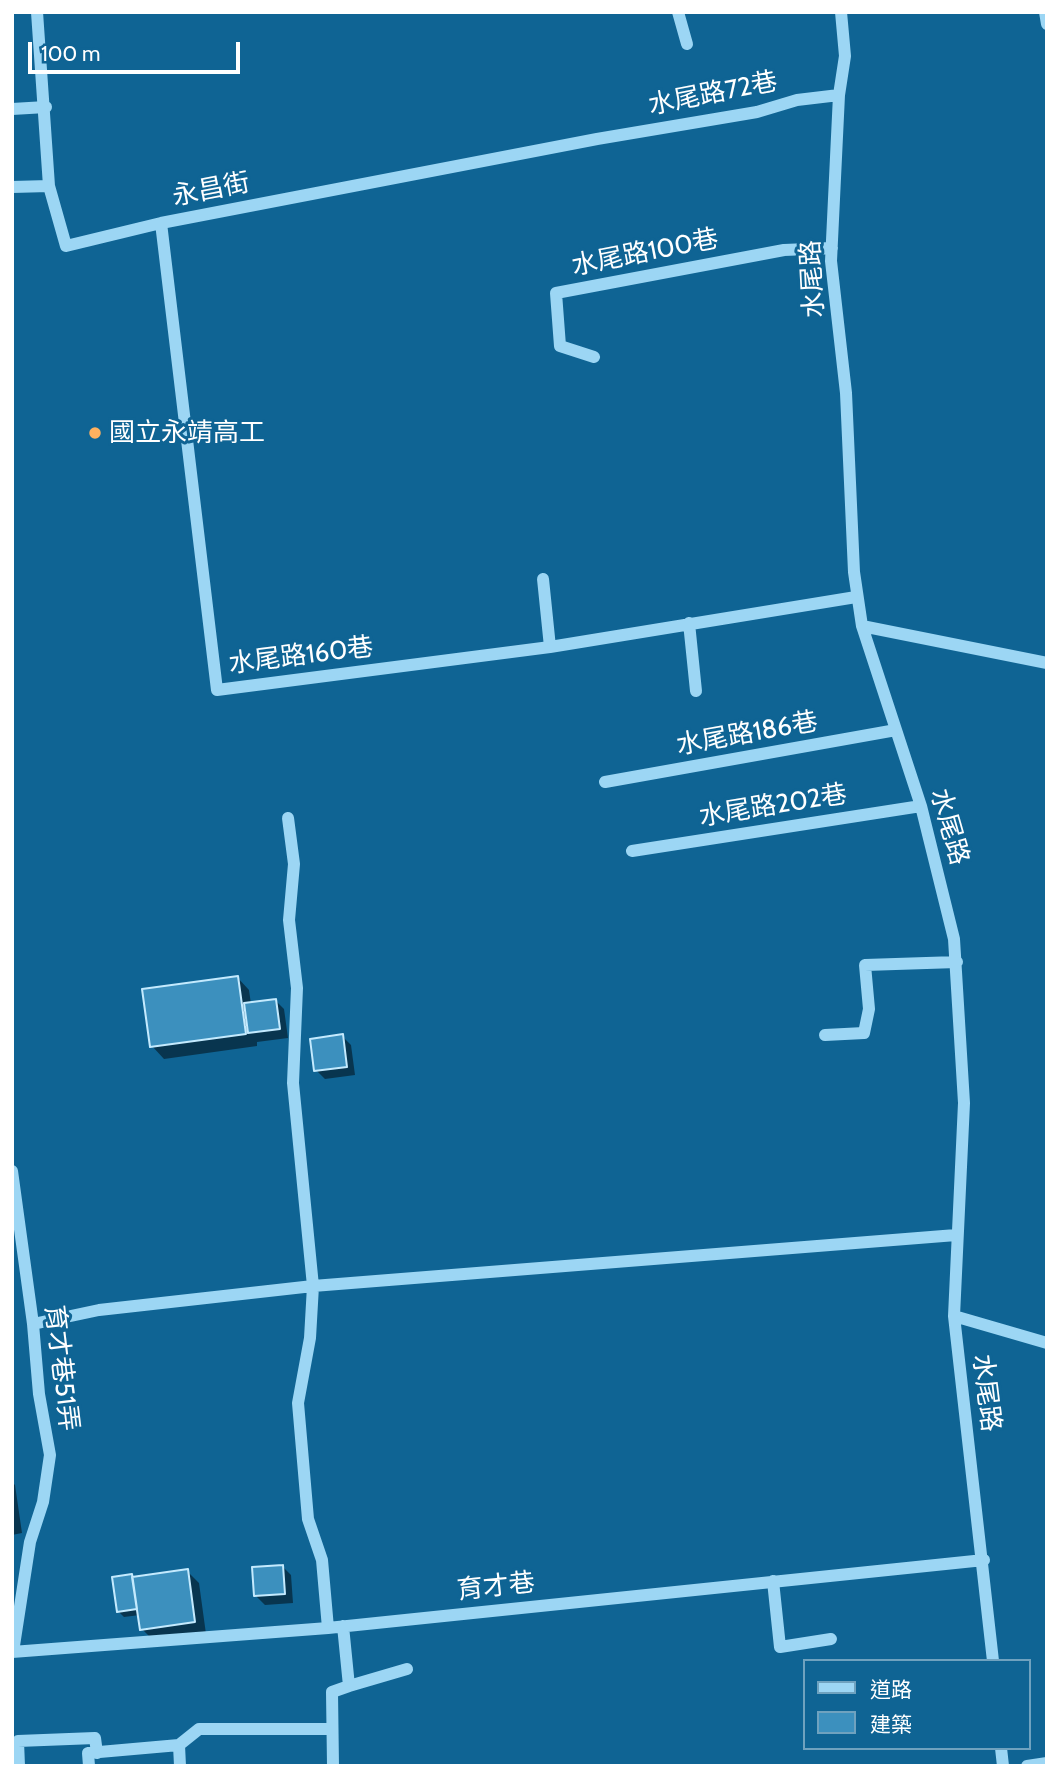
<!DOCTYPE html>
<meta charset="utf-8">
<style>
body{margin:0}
#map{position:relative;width:1059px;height:1778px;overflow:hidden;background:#0f6494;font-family:Cabin,"Noto Sans TC",sans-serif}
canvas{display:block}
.frame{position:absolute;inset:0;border:14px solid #fff;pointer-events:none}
.legend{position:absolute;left:803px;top:1659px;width:228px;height:91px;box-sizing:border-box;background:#0f6494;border:2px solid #6fa2bf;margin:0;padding:9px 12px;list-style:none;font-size:21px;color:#fff}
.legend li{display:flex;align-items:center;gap:14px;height:35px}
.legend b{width:35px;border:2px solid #6fa2bf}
.scale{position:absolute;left:28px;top:42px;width:212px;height:32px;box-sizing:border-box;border:4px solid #fff;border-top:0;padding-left:9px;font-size:21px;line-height:24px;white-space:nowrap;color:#fff;-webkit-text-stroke:5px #0f6494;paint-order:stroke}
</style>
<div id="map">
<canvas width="1059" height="1778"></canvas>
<div class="frame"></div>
<ul class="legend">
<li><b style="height:9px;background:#9cd6f4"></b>道路</li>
<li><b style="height:19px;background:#3c90be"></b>建築</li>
</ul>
<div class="scale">100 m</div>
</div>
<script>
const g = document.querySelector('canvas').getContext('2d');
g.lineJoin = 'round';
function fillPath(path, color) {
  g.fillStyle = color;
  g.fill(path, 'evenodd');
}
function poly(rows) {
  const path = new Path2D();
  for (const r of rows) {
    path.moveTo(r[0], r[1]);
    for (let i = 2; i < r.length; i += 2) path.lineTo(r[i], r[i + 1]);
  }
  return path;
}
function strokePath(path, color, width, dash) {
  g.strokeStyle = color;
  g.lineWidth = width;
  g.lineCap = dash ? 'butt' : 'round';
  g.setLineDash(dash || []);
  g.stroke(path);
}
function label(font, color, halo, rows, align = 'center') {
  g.font = font + ' Cabin,"Noto Sans TC",sans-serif';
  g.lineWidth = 6;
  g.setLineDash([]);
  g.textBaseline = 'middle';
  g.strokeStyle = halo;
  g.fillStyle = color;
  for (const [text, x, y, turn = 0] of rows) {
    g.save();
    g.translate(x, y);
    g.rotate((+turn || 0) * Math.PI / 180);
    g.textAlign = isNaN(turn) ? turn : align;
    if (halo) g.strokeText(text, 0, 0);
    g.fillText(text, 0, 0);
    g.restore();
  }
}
const shadow = poly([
 [237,977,249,990,251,1004,275,1000,284,1009,288,1038,257,1042,257,1046,164,1059,152,1046],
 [342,1036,351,1045,355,1075,325,1079,316,1070],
 [12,1482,15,1485,22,1533,12,1535],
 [282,1566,291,1575,293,1603,265,1605,256,1596],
 [187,1571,199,1583,206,1634,154,1641,142,1629,140,1615,124,1617,118,1611,133,1579]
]);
const building = poly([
 [238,976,246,1034,150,1047,142,989,238,976],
 [276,999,280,1029,248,1033,244,1003,276,999],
 [343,1034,347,1067,314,1071,310,1039,343,1034],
 [283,1565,285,1594,254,1596,252,1567,283,1565],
 [188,1569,195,1622,140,1630,132,1577,188,1569],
 [132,1574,137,1609,117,1612,112,1577,132,1574]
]);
const minor = poly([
 [37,12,49,186,66,246,161,223,597,139,757,112,797,100,839,95],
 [678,12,687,44],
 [841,12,845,56,839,95,831,261,846,393,854,572,862,626,921,806,954,939,964,1103,954,1316,993,1661],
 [1045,12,1047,24],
 [12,109,46,107],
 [12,187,49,186],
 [161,223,217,690,550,647,856,597],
 [594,357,560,346,556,293,784,250,832,248],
 [543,579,550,647],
 [689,623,696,691],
 [862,626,1047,663],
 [605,782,896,730],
 [288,818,294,864,289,920,297,988,293,1083,313,1286,310,1338,298,1403,308,1519,322,1560,328,1628],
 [632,851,921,806],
 [825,1035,864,1033,869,1009,865,965,957,962],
 [12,1171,33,1324,39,1394,50,1455,43,1502,30,1542,13,1652],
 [954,1316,1047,1343],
 [33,1324,99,1310,313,1286,956,1235],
 [773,1581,780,1647,831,1639],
 [12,1652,328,1628,984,1560],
 [349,1686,407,1669],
 [179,1745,199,1729,332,1729],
 [179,1745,180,1766],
 [1001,1748,1003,1766],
 [19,1766,18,1741,95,1738,97,1753],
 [89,1766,88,1753,179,1745],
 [333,1766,332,1692,349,1686,343,1626],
 [1027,1766,1047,1763]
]);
const markers = [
 [95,433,7,"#ffb15f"]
];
const streetNames = [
 ["水尾路72巷",713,94,-11],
 ["永昌街",211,190,-11],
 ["水尾路100巷",645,253,-11],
 ["水尾路",813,279,-93],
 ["水尾路160巷",301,656,-7],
 ["水尾路186巷",747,734,-10],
 ["水尾路202巷",773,806,-9],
 ["水尾路",949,827,74],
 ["育才巷51弄",61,1368,83],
 ["水尾路",986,1393,83],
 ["育才巷",496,1587,-6]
];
const poiNames = [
 ["國立永靖高工",109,433]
];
fillPath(shadow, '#0007');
fillPath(building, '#3c90be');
strokePath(building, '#c4eafe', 2);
strokePath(minor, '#9cd6f4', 12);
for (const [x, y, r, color] of markers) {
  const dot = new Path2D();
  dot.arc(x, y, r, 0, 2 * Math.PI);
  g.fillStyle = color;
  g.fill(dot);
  strokePath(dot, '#0f6494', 2.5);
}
label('26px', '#fff', '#0f6494', streetNames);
label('26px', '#fff', '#0f6494', poiNames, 'left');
</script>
